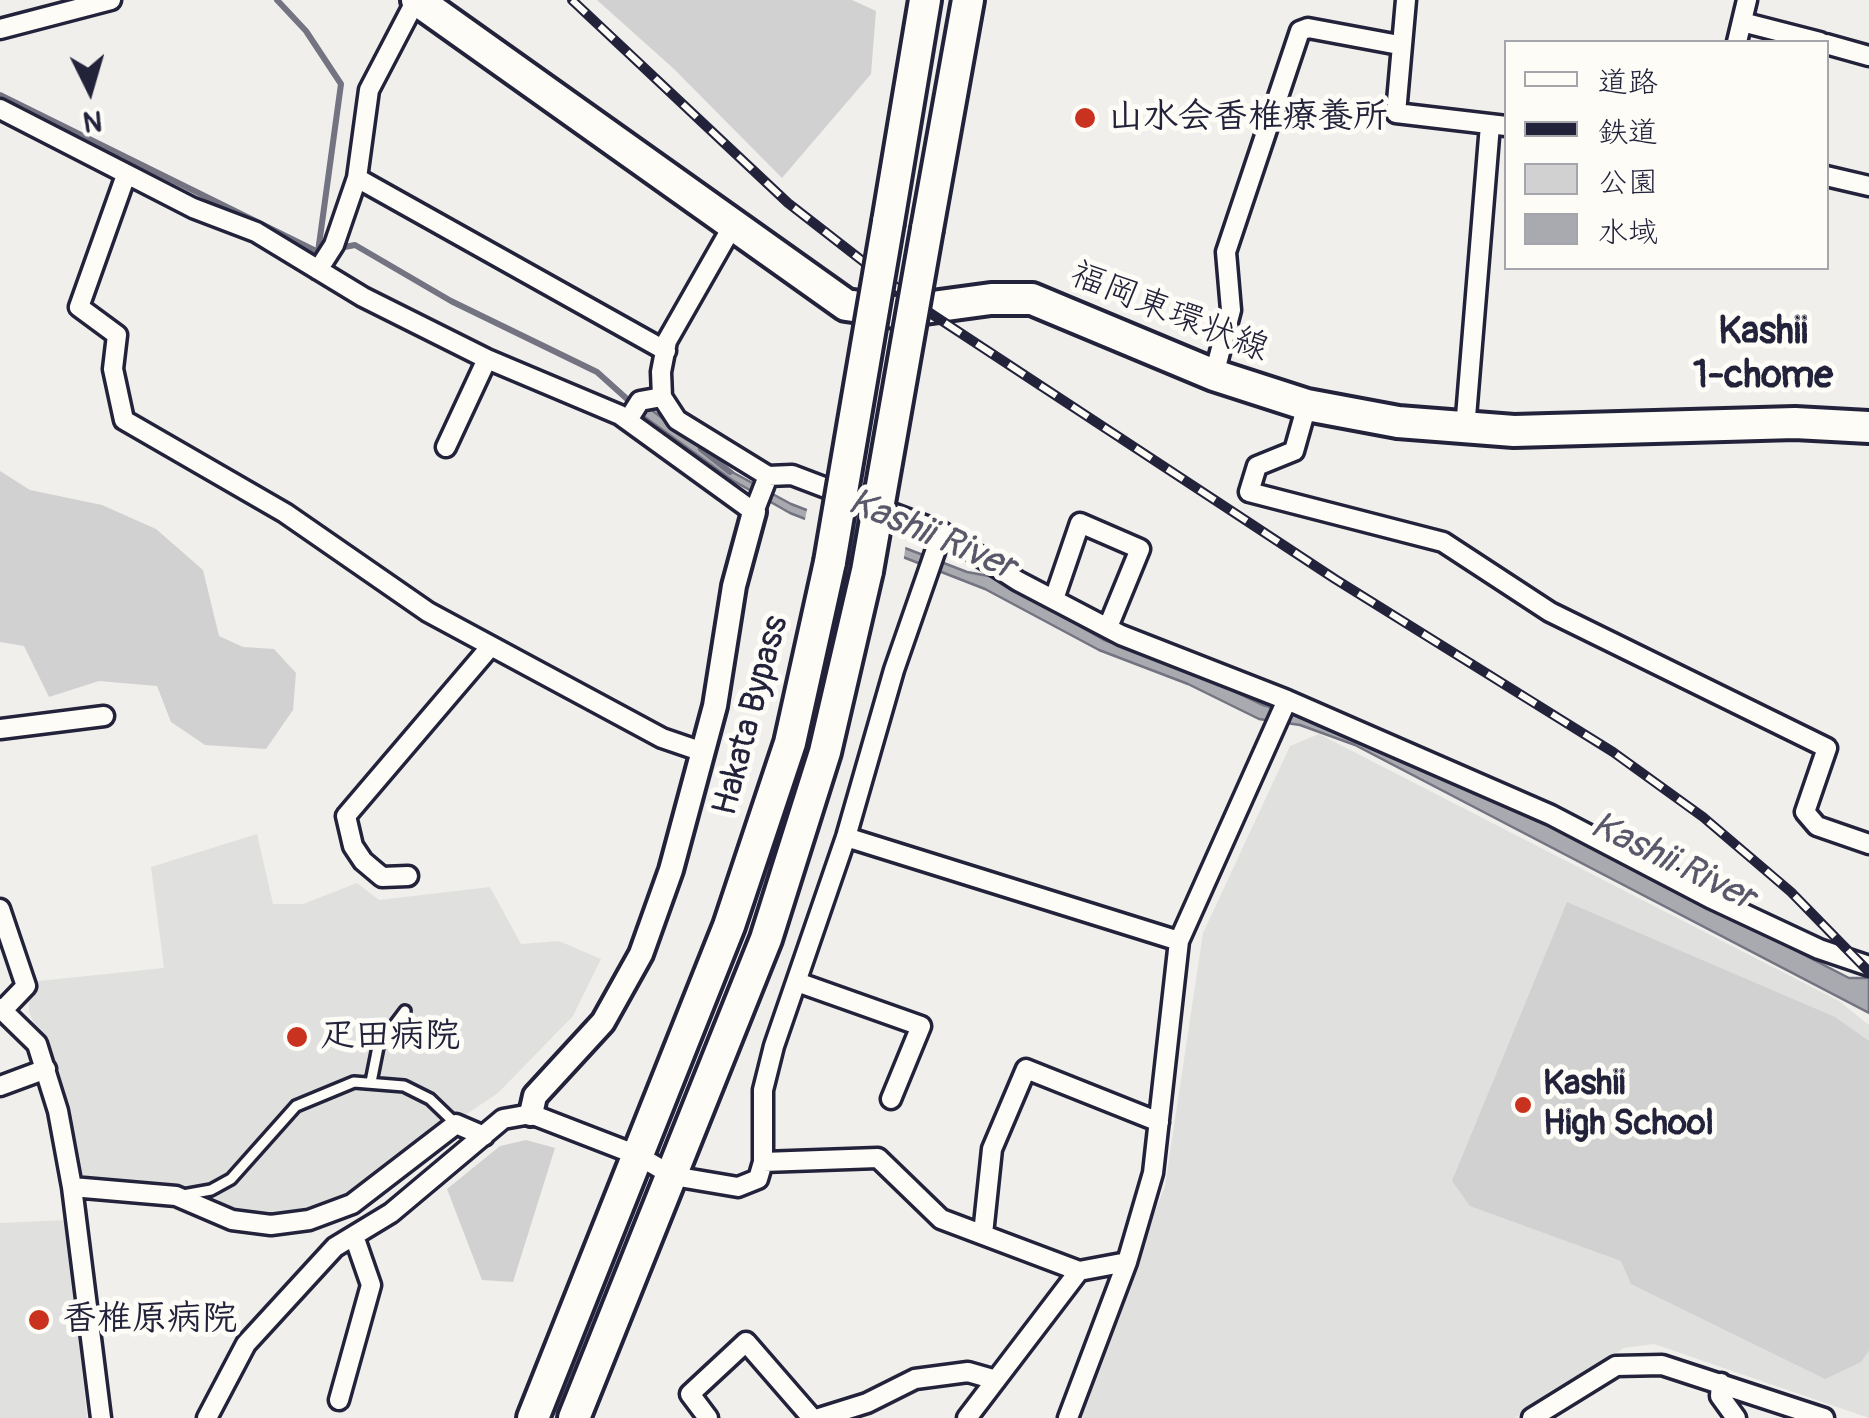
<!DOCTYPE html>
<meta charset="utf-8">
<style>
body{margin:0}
#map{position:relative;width:1869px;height:1418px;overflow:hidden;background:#f0efec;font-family:Pangolin,"Klee One",sans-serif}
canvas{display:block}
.legend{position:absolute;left:1504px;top:40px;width:325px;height:230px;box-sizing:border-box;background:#fdfcf7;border:2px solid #a5a5ac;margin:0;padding:12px 18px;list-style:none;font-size:30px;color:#22223b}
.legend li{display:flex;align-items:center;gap:20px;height:50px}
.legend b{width:50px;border:2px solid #a5a5ac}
.north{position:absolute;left:40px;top:40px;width:100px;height:100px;-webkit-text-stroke:8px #fdfcf7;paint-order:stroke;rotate:175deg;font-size:28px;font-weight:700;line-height:40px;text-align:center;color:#22223b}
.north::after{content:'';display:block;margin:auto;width:35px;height:45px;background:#22223b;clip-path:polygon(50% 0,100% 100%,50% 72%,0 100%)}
</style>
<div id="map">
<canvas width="1869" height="1418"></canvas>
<ul class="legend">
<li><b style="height:12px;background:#fdfcf7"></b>道路</li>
<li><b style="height:12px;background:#22223b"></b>鉄道</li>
<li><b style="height:28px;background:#d2d1d1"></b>公園</li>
<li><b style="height:28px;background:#a9a9b0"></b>水域</li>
</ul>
<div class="north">N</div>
</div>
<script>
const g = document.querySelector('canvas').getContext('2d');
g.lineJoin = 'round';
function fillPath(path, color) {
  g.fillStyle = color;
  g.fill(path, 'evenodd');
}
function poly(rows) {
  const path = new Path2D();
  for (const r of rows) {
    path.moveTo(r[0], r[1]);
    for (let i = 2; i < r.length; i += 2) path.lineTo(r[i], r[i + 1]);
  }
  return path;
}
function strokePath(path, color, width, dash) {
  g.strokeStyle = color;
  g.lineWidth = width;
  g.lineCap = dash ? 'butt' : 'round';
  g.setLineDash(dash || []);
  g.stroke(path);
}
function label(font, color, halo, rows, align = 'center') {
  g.font = font + ' Pangolin,"Klee One",sans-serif';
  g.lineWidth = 10;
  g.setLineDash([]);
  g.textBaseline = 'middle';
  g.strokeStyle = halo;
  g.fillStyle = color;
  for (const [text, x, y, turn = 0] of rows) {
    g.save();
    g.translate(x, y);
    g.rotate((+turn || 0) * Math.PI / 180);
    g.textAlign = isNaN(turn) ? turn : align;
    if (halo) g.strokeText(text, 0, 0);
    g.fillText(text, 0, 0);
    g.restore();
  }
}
const built = poly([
 [1319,734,1839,1001,1869,1025,1869,1418,1654,1344,1624,1348,1515,1418,1074,1418,1165,1186,1203,933,1290,746],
 [257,834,273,904,303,904,357,883,379,900,490,887,521,944,559,941,601,959,573,1016,498,1093,340,1199,293,1217,244,1215,195,1187,80,1180,71,1108,29,1012,29,982,164,968,151,867],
 [67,1220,87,1418,0,1418,0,1223]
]);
const green = poly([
 [597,0,852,0,876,11,871,74,782,178,674,69],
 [0,471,30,490,102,505,156,529,203,570,219,636,243,647,274,649,296,673,293,710,266,749,205,745,171,722,157,686,99,681,49,697,24,646,0,642],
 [1567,902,1835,1017,1869,1041,1869,1350,1861,1362,1825,1379,1631,1284,1621,1261,1470,1206,1452,1181],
 [526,1140,555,1148,513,1282,482,1280,447,1189,500,1146]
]);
const water = poly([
 [649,408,734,473,791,504,967,572,994,577,1104,640,1192,671,1263,705,1348,729,1559,829,1849,978,1869,978,1869,1013,1355,745,1300,725,1259,719,1188,684,1099,650,985,589,790,513,732,480,642,415,642,410,649,408]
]);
const pier = poly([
 [808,505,906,543,903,564,804,524]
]);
const stream = poly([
 [277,0,306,31,341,84,318,252],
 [0,95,318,252,326,250],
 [339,248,355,245,451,301,597,372,636,407],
 [701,449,730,472]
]);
const service = poly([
 [371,1082,378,1047,405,1011],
 [183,1195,211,1190,231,1179,296,1106,354,1082,404,1086,430,1099,456,1124]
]);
const minor = poly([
 [416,0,369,90,357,178,666,351],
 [1406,0,1396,113,1506,126],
 [1742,22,1820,42],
 [0,29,111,0],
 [1737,42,1747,0],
 [1826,44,1869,56],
 [0,109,193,208,256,232,363,297,487,359,620,415,754,512,768,476,792,475,942,532,1018,581,1121,635,1287,700,1551,815,1710,898,1819,949,1869,966],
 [126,175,79,307,117,335,113,369,124,420,285,513,428,612,662,738,703,752],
 [1826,176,1869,186],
 [732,227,667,341,661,372,662,397,677,420,768,476],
 [318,270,334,245,357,178],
 [1214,375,1231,310,1226,252,1300,31,1308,28,1399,45],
 [1307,405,1294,451,1257,466,1249,492,1443,542,1550,612,1827,748,1805,812,1817,826,1869,844],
 [628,420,640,401,662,397],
 [1465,429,1490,125],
 [446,447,487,359],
 [1054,599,1080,523,1140,549,1108,627],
 [0,729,104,716],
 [846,837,1179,941],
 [408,876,382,877,363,861,353,846,346,816,491,646],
 [0,909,26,986,3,1010],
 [797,982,921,1026,891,1099],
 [0,1008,37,1044,58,1111,72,1187,101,1418],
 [0,1086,46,1069],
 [763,1162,878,1158,941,1219,1079,1271,1127,1262],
 [72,1187,176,1196,232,1220,271,1225,309,1220,352,1204,456,1124,484,1136],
 [983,1234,992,1149,1026,1069,1159,1122],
 [1721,1383,1720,1396,1736,1418],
 [339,1400,371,1285,354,1236],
 [207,1418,246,1344,335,1247,391,1213,503,1119,531,1114,637,1155,673,1176,738,1187,758,1179,763,1162,763,1090,774,1046,846,837,894,670,942,532],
 [708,1418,690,1394,746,1342,812,1418],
 [819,1418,867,1403,915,1379,968,1372,996,1380],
 [967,1418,1079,1271],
 [1068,1418,1127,1262,1153,1173,1179,941,1287,700],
 [1532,1418,1616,1366,1662,1365,1824,1418]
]);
const tertiary = poly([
 [531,1114,535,1096,603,1022,641,954,671,870,715,706,734,586,754,512]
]);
const primary = poly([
 [417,0,846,305,895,312,991,299,1032,299,1214,375,1307,405,1398,422,1514,431,1795,423,1869,427]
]);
const trunk = poly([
 [888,222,925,0],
 [927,229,968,0],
 [533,1418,729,926,790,743,830,562],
 [574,1418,766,939,825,752,867,571]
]);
const rail = poly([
 [572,0,788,203,927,311,1335,579,1613,752,1703,817,1791,892,1869,972]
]);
const trunkBridge = poly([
 [830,562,888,222],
 [867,571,927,229]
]);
const markers = [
 [1085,118,12,"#c8321e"],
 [297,1037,12,"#c8321e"],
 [1523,1105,10,"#c8321e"],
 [39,1320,12,"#c8321e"]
];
const poiNames = [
 ["山水会香椎療養所",1108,118],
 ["疋田病院",320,1037],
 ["Kashii",1543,1085],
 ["High School",1543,1125],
 ["香椎原病院",62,1320]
];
const streetNames = [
 ["福岡東環状線",1169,313,22],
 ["Hakata Bypass",752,716,-75]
];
const neighbourhoodNames = [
 ["Kashii",1763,333],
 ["1-chome",1763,377]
];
const waterNames = [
 ["Kashii River",931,536,23],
 ["Kashii River",1672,863,26]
];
fillPath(built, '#e0e0df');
fillPath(green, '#d2d1d1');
fillPath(water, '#a9a9b0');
strokePath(water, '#737381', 2.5);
fillPath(pier, '#f0efec');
strokePath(stream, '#737381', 6);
strokePath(service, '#22223b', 16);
strokePath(minor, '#22223b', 25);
strokePath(tertiary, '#22223b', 30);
strokePath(primary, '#22223b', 38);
strokePath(trunk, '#22223b', 38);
strokePath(service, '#fdfcf7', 9);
strokePath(minor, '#fdfcf7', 18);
strokePath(tertiary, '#fdfcf7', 22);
strokePath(primary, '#fdfcf7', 30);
strokePath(trunk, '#fdfcf7', 30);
strokePath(rail, '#22223b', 10);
strokePath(rail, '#fdfcf7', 6, [19]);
strokePath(trunkBridge, '#22223b', 38, []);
strokePath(trunkBridge, '#fdfcf7', 30);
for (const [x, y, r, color] of markers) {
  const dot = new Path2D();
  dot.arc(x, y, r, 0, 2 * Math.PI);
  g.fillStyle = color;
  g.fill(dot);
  strokePath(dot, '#fdfcf7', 4);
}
label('bold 35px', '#22223b', '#fdfcf7', poiNames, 'left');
label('35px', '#22223b', '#fdfcf7', streetNames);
label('bold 38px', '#22223b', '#fdfcf7', neighbourhoodNames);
label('italic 38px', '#58586a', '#fdfcf7', waterNames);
</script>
